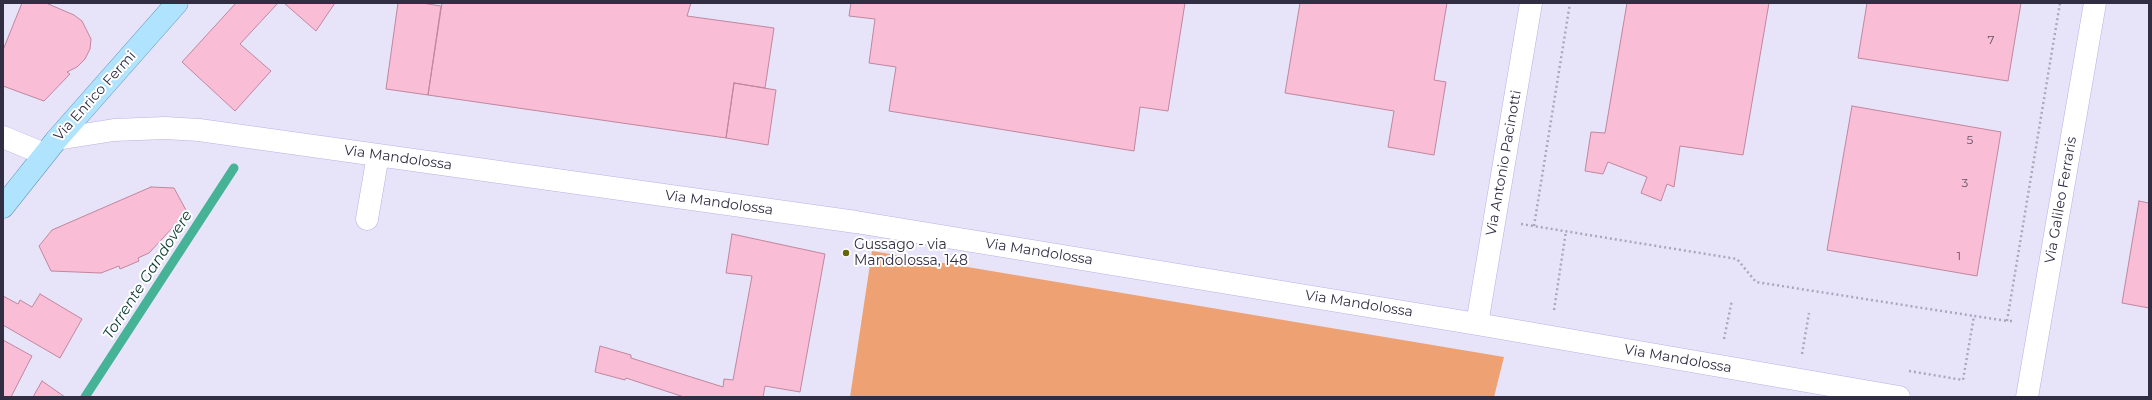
<!DOCTYPE html>
<style>
body{margin:0}
#map{position:relative;width:2152px;height:400px;overflow:hidden;background:#e7e4fa;font-family:Montserrat,sans-serif}
canvas{display:block}
.frame{position:absolute;inset:0;border:4px solid #312e43;pointer-events:none}
</style>
<div id="map">
<canvas width="2152" height="400"></canvas>
<div class="frame"></div>
</div>
<script>
const g = document.querySelector('canvas').getContext('2d');
g.lineJoin = 'round';
function fillPath(path, color) {
  g.fillStyle = color;
  g.fill(path, 'evenodd');
}
function poly(rows) {
  const path = new Path2D();
  for (const r of rows) {
    path.moveTo(r[0], r[1]);
    for (let i = 2; i < r.length; i += 2) path.lineTo(r[i], r[i + 1]);
  }
  return path;
}
function strokePath(path, color, width, dash) {
  g.strokeStyle = color;
  g.lineWidth = width;
  g.lineCap = dash ? 'butt' : 'round';
  g.setLineDash(dash || []);
  g.stroke(path);
}
function label(font, color, halo, rows, align = 'center') {
  g.font = font + ' Montserrat,sans-serif';
  g.lineWidth = 4;
  g.setLineDash([]);
  g.textBaseline = 'middle';
  g.strokeStyle = halo;
  g.fillStyle = color;
  for (const [text, x, y, turn = 0] of rows) {
    g.save();
    g.translate(x, y);
    g.rotate((+turn || 0) * Math.PI / 180);
    g.textAlign = isNaN(turn) ? turn : align;
    if (halo) g.strokeText(text, 0, 0);
    g.fillText(text, 0, 0);
    g.restore();
  }
}
const green = poly([
 [872,251,1504,357,1494,397,850,397]
]);
const stream = poly([
 [85,397,234,168]
]);
const building = poly([
 [22,3,46,3,74,15,82,21,91,39,90,49,85,59,77,67,67,72,70,74,44,101,3,86,3,50,22,3],
 [236,3,278,3,240,44,271,71,235,111,182,62,236,3],
 [284,3,335,3,316,31,284,3],
 [398,3,422,3,441,6,428,95,386,89,398,3],
 [442,3,691,3,687,16,774,28,765,88,734,83,726,138,428,95,442,3],
 [851,3,1185,3,1168,111,1140,107,1134,151,889,111,896,67,869,63,875,19,849,16,851,3],
 [1300,3,1447,3,1434,80,1446,82,1434,155,1388,147,1394,111,1285,93,1300,3],
 [1627,3,1769,3,1743,155,1680,146,1674,187,1667,184,1661,201,1641,193,1647,177,1608,162,1603,174,1585,171,1591,132,1605,133,1627,3],
 [1867,3,2021,3,2008,81,1858,58,1867,3],
 [734,83,776,90,768,145,726,138,734,83],
 [1852,106,2001,132,1977,276,1827,250,1852,106],
 [151,187,174,188,187,212,149,253,138,258,139,261,120,269,119,266,101,273,51,271,39,246,52,230,151,187],
 [2139,201,2149,203,2149,308,2122,303,2139,201],
 [732,234,825,254,800,392,765,386,763,397,684,397,626,378,625,380,595,372,600,346,631,355,631,358,723,387,724,379,733,380,752,276,726,273,732,234],
 [40,294,82,319,60,358,3,325,3,296,18,304,20,300,32,307,40,294],
 [3,340,32,356,11,397,3,397,3,340],
 [42,381,65,397,33,397,42,381]
]);
const path = poly([
 [1521,224,1737,259,1756,282,1974,316],
 [1534,226,1570,3],
 [1554,310,1566,231],
 [2012,321,2007,321,2060,3],
 [1724,339,1732,300],
 [1802,354,1809,313],
 [1909,371,1963,380,1974,316,2007,321]
]);
const minor = poly([
 [3,137,44,154],
 [57,139,114,130,165,128,199,130,856,222,1477,324,1899,397],
 [367,219,378,155],
 [1477,324,1531,3],
 [2027,397,2095,3]
]);
const major = poly([
 [3,207,57,139,177,3]
]);
const markers = [
 [846,253,4,"#636704"]
];
const numberNames = [
 ["7",1991,40],
 ["5",1970,140],
 ["3",1965,183],
 ["1",1959,256]
];
const streetNames = [
 ["Via Enrico Fermi",95,96,-48],
 ["Via Mandolossa",398,158,8],
 ["Via Antonio Pacinotti",1504,163,-80],
 ["Via Galileo Ferraris",2061,200,-80],
 ["Via Mandolossa",719,203,8],
 ["Via Mandolossa",1039,252,9],
 ["Via Mandolossa",1359,304,9],
 ["Via Mandolossa",1678,359,10]
];
const poiNames = [
 ["Gussago - via",854,245],
 ["Mandolossa, 148",854,261]
];
const waterNames = [
 ["Torrente Gandovere",148,275,-57]
];
fillPath(green, '#eea274');
strokePath(stream, '#46b396', 9);
fillPath(building, '#fabdd6');
strokePath(building, '#bf869e', 1);
strokePath(minor, '#b9b0e6', 23);
strokePath(major, '#6297bb', 23);
strokePath(path, '#aaa7bd', 2.5, [2, 3]);
strokePath(minor, '#fff', 22);
strokePath(major, '#b0e3fd', 22);
for (const [x, y, r, color] of markers) {
  const dot = new Path2D();
  dot.arc(x, y, r, 0, 2 * Math.PI);
  g.fillStyle = color;
  g.fill(dot);
  strokePath(dot, '#fff', 1.5);
}
label('12px', '#635268', null, numberNames);
label('14px', '#312e43', '#fff', streetNames);
label('14px', '#312e43', '#fff', poiNames, 'left');
label('italic 15px', '#093b2f', '#fff', waterNames);
</script>
